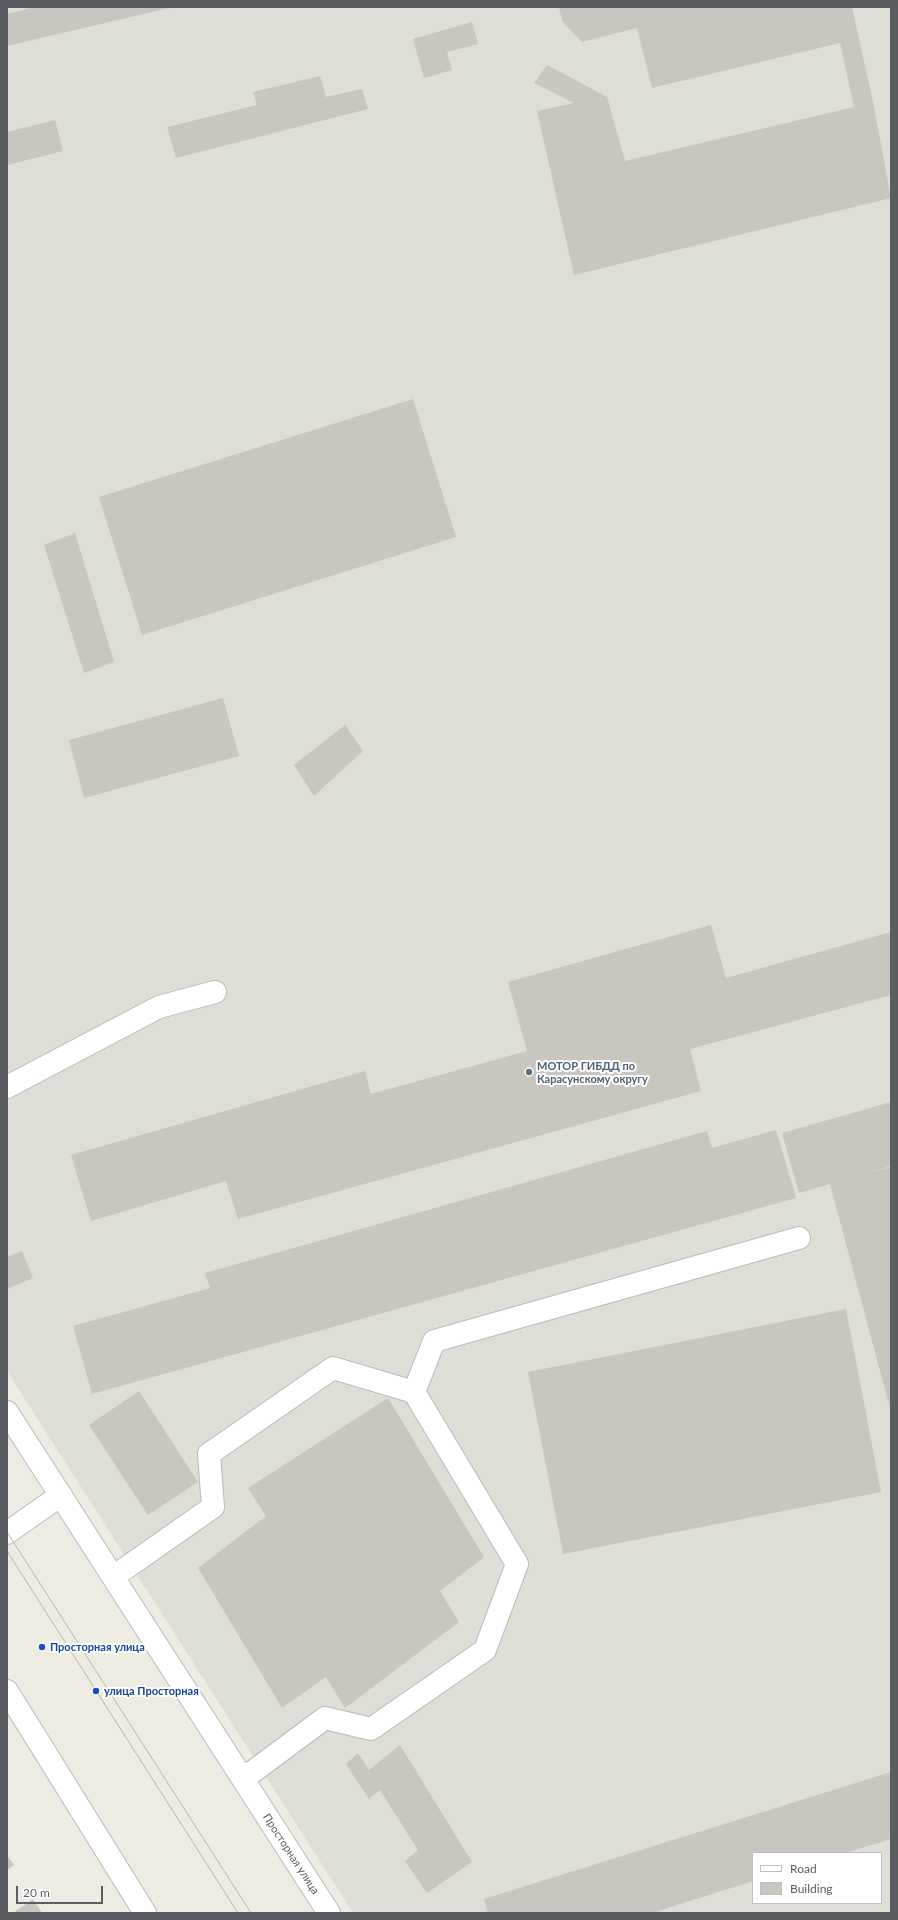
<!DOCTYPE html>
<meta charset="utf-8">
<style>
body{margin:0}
#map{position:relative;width:898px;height:1920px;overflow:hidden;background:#edebe2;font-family:Lato,sans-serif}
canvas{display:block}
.frame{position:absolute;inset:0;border:8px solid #5a5e63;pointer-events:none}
.legend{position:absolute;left:752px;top:1852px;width:130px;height:52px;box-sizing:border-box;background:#fff;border:1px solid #bdbfc1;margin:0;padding:5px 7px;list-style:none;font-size:12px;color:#5a5e63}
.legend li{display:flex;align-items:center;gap:8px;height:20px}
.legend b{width:20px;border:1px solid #bdbfc1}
.scale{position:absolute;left:16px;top:1886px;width:87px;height:18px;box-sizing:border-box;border:2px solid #5a5e63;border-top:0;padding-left:5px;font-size:12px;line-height:14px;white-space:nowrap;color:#5a5e63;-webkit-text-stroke:3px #fff;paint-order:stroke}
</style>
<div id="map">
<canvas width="898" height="1920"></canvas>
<div class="frame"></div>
<ul class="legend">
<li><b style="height:5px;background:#fff"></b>Road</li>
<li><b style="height:11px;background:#c8c6bf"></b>Building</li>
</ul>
<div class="scale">20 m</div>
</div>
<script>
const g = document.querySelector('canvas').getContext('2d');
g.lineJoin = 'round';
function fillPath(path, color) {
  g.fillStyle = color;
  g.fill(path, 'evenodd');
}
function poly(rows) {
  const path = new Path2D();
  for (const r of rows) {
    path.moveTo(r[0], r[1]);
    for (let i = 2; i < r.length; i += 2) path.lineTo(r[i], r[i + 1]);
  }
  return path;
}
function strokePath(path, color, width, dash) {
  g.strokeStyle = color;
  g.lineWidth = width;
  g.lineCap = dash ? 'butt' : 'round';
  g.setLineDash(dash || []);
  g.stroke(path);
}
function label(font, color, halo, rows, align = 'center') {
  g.font = font + ' Lato,sans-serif';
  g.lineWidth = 4;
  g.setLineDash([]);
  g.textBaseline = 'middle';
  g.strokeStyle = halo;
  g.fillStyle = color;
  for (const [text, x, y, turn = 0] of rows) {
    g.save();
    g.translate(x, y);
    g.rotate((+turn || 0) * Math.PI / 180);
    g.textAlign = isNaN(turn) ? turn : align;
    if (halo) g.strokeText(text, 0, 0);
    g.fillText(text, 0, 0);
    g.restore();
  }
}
const industrial = poly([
 [7,7,891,7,891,1913,353,1913,7,1371],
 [753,1853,881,1853,881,1903,753,1903]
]);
const building = poly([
 [35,7,169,7,169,8,7,46,7,14],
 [559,7,852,7,873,102,891,198,574,275,537,111,574,103,534,83,547,65,607,97,625,161,854,107,840,43,652,88,637,28,582,42,562,21],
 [472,22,478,44,447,52,452,70,424,78,413,39],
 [320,76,326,97,362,89,368,109,176,158,167,127,257,105,253,92],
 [55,120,63,151,7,165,7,132],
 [413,399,456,537,142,635,99,497],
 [75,533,114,662,84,673,44,545],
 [223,698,239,756,84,798,69,740],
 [345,725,363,751,314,796,294,765],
 [711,925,726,978,891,932,891,995,690,1049,701,1091,238,1219,226,1181,91,1221,71,1155,365,1071,371,1094,527,1051,508,982],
 [891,1102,891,1166,868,1173,891,1167,891,1412,830,1184,799,1193,782,1133],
 [776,1130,796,1198,92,1394,73,1326,210,1288,205,1273,707,1131,712,1148],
 [22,1251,33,1278,7,1289,7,1257],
 [846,1309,881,1492,563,1554,528,1372],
 [139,1391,198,1482,148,1515,89,1425],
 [388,1398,484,1557,440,1591,459,1622,345,1708,326,1677,282,1708,198,1568,266,1516,248,1488],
 [400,1745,472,1862,427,1893,405,1861,418,1850,380,1790,369,1799,346,1764,358,1753,369,1770],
 [891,1772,891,1839,845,1853,753,1853,753,1881,652,1913,488,1913,484,1899],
 [7,1855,14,1865,7,1870],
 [33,1899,42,1913,13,1913]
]);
const minor = poly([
 [7,1087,159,1007,215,992],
 [414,1392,434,1341,799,1238],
 [7,1412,329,1913],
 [7,1533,61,1495],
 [113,1577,213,1507,209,1454,333,1368,414,1392,517,1564,485,1650,371,1729,325,1718,243,1779],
 [7,1691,145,1913]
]);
const tram = poly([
 [7,1532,251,1913],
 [7,1551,238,1913]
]);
const markers = [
 [529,1072,4,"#5c6f8a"],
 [42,1647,4,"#1a4fb4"],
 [96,1691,4,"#1a4fb4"]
];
const serviceNames = [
 ["МОТОР ГИБДД по",537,1066],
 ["Карасунскому округу",537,1079]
];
const transitNames = [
 ["Просторная улица",50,1647],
 ["улица Просторная",104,1691]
];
const streetNames = [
 ["Просторная улица",291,1854,57]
];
fillPath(industrial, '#deddd6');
fillPath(building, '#c8c6bf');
strokePath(minor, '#b7babf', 24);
strokePath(minor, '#fff', 22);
strokePath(tram, '#b3b4b4', 1);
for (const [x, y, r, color] of markers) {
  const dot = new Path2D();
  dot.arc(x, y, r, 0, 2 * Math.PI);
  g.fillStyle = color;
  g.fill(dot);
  strokePath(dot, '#fff', 1.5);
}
label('bold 11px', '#4e5e75', '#fff', serviceNames, 'left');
label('bold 11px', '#164399', '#fff', transitNames, 'left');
label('11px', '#5a5e63', '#fff', streetNames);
</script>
